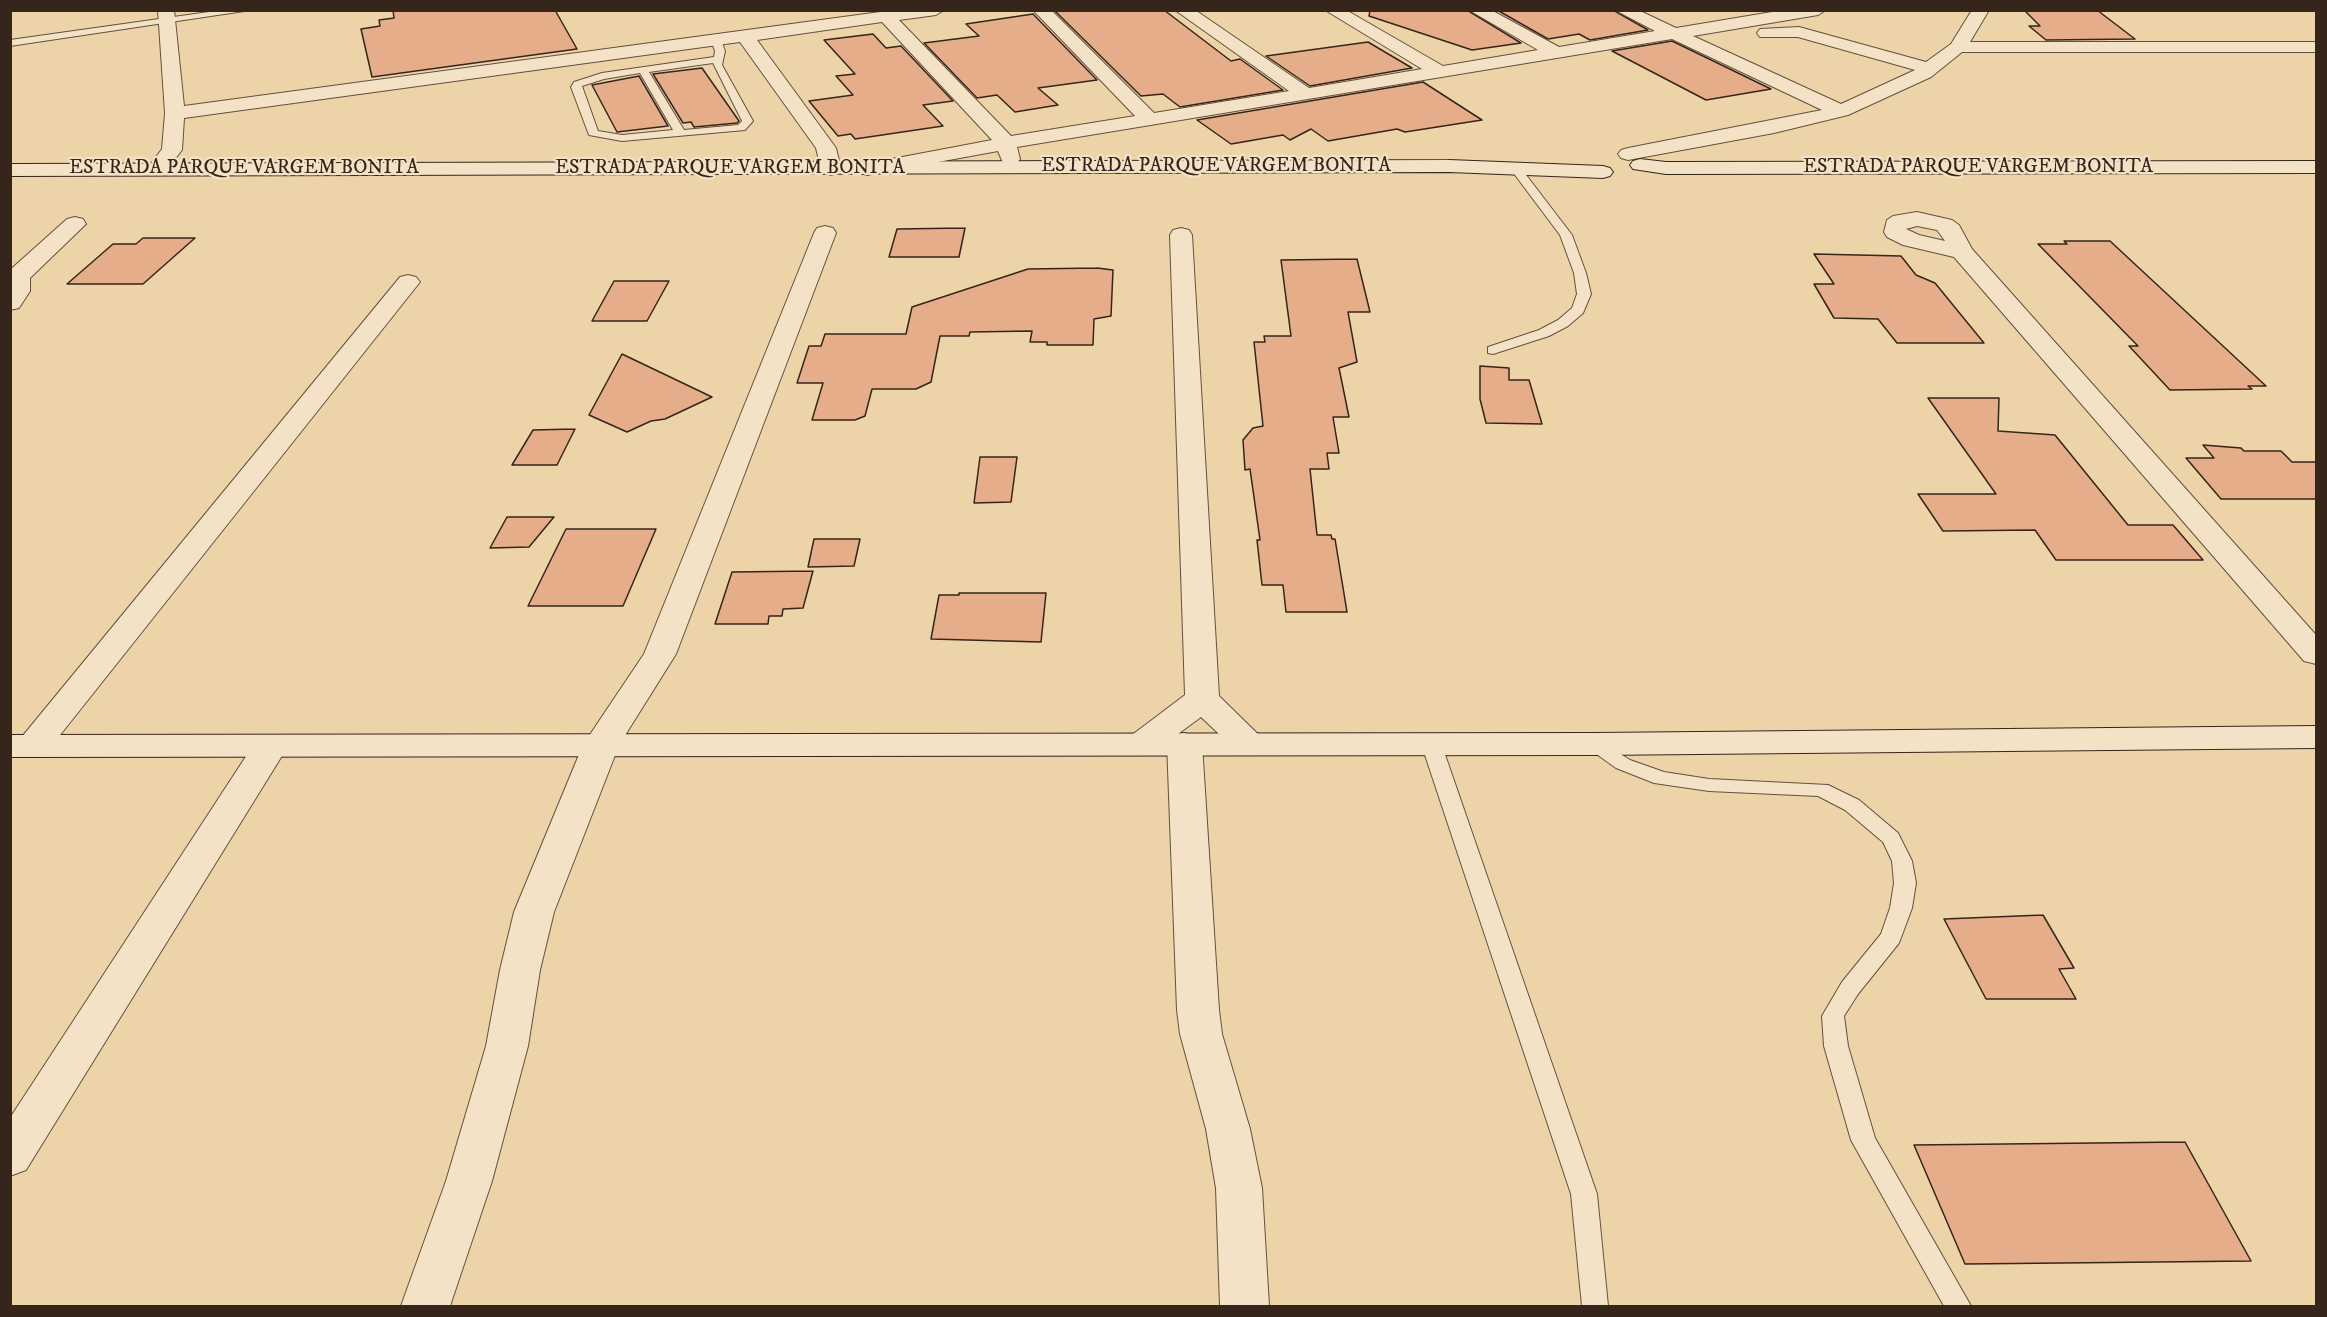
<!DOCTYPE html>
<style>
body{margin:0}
#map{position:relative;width:2327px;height:1317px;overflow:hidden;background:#edd3a8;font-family:"IM FELL DW Pica",serif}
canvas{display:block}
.frame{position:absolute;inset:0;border:12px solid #36251b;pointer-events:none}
</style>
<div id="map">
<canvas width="2327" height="1317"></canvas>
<div class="frame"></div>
</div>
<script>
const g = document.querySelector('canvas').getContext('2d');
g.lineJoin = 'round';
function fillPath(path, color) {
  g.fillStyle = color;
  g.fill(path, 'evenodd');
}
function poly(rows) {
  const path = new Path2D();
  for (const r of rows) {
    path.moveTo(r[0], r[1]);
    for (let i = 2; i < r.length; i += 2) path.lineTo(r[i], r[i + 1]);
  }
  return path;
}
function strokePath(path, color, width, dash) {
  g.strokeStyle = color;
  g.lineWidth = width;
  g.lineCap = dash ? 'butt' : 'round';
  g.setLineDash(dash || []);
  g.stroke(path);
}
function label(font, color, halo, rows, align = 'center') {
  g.font = font + ' "IM FELL DW Pica",serif';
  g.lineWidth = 4.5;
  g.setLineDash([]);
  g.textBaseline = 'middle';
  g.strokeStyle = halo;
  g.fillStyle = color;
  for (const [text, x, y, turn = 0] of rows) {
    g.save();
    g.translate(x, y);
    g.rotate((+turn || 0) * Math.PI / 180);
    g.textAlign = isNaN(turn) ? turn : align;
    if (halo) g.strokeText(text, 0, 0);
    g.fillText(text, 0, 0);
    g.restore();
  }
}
const building = poly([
 [393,10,555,10,577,49,372,77,361,29,380,26,379,20,394,18,393,10],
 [1164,10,1231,61,1240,59,1283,90,1180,107,1163,94,1141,96,1055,11,1164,10],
 [1370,10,1467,10,1521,43,1472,50,1369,16,1370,10],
 [1497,10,1613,10,1648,30,1590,40,1579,34,1548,39,1497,10],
 [2024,10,2097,10,2135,39,2046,40,2029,26,2040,26,2024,10],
 [1033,14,1097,80,1038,88,1058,105,1015,112,997,95,977,98,924,43,979,36,966,24,1033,14],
 [873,34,886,48,901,46,953,101,923,105,943,126,855,139,851,134,838,136,809,101,853,95,836,76,855,74,824,40,873,34],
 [1672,41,1771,89,1706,100,1612,51,1672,41],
 [1368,42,1412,68,1310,86,1266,56,1368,42],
 [702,68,739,121,737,123,694,127,691,122,683,123,653,74,702,68],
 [639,76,668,126,617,132,592,85,639,76],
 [1423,82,1482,120,1405,132,1397,129,1328,141,1311,129,1290,140,1283,135,1231,144,1197,120,1423,82],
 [965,228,959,257,889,257,897,229,965,228],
 [143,238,195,238,143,284,67,284,113,244,136,244,143,238],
 [2064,241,2110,241,2266,386,2248,386,2252,389,2170,390,2129,346,2138,346,2038,244,2067,244,2064,241],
 [1814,254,1901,256,1916,275,1935,283,1984,343,1897,343,1878,319,1834,318,1814,284,1834,284,1814,254],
 [1357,259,1370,312,1348,312,1357,362,1339,368,1349,417,1333,417,1339,453,1327,453,1329,469,1310,469,1317,535,1331,535,1332,539,1335,539,1347,612,1286,612,1283,585,1262,585,1257,540,1260,540,1252,483,1250,469,1245,470,1243,440,1253,428,1263,426,1254,342,1265,342,1264,336,1291,336,1281,260,1357,259],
 [1097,268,1113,270,1111,316,1094,319,1093,345,1047,345,1047,342,1030,342,1032,331,970,332,969,336,940,336,931,382,916,389,872,389,865,416,855,420,812,420,823,383,797,383,809,346,821,346,825,334,906,334,912,307,1028,269,1097,268],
 [614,281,669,281,647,321,592,321,614,281],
 [622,354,712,397,665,419,651,421,627,432,589,415,622,354],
 [1480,366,1509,368,1509,380,1529,380,1542,424,1486,423,1480,399,1480,366],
 [1928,398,1999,398,1998,431,2055,435,2128,525,2173,525,2203,560,2056,560,2035,530,1943,531,1918,494,1996,494,1928,398],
 [575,429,557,465,512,465,533,430,575,429],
 [2203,445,2241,448,2244,451,2281,451,2292,462,2316,462,2316,499,2221,499,2186,458,2214,458,2203,445],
 [980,457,1017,457,1011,502,974,503,980,457],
 [507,517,554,517,529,547,490,548,507,517],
 [566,529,656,529,623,606,528,606,566,529],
 [814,539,860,539,854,566,808,567,814,539],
 [813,571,803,608,783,609,782,616,769,616,768,624,715,624,732,572,813,571],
 [959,593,1046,593,1041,642,931,639,939,595,959,595,959,593],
 [2043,915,2074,968,2059,969,2076,999,1986,999,1944,919,2043,915],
 [2185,1142,2251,1261,1965,1264,1914,1145,2185,1142]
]);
const lane = poly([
 [223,10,251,10,10,46,10,40,223,10],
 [716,37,721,40,725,51,722,65,753,121,745,130,622,141,589,135,571,87,574,82,602,73,714,57,715,51,711,40,716,37],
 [713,63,742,121,738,125,684,130,649,72,713,63],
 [640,73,673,130,622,135,598,131,582,86,604,79,640,73],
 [1512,167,1520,167,1572,235,1586,273,1591,294,1583,313,1568,326,1549,336,1493,354,1488,353,1488,347,1539,330,1558,320,1572,308,1577,294,1574,273,1560,235,1512,171,1512,167],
 [1431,737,1438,739,1441,743,1597,1194,1608,1306,1582,1306,1571,1194,1421,743,1424,739,1431,737],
 [1595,738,1630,760,1664,772,1709,779,1828,785,1859,800,1898,833,1912,861,1916,883,1912,908,1899,943,1858,994,1844,1016,1848,1046,1875,1138,1971,1306,1944,1306,1851,1140,1824,1046,1822,1016,1842,982,1881,934,1890,908,1894,883,1892,861,1883,842,1845,810,1818,796,1709,791,1654,783,1616,768,1588,748,1585,744,1588,740,1595,738]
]);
const street = poly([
 [158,10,174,10,184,106,895,10,944,10,936,15,899,20,1011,136,1135,116,1033,10,1051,10,1154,113,1289,91,1175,10,1195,10,1309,88,1422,69,1325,10,1346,10,1443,66,1538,50,1469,10,1491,10,1559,47,1655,31,1615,10,1638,10,1676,28,1784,10,1826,10,1818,15,1693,36,1841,104,1915,70,1798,37,1760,37,1757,33,1760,29,1799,27,1926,62,1951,44,1972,10,1989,10,1970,42,2316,42,2316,52,1962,52,1931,77,1848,115,1774,133,1628,160,1621,158,1618,154,1621,150,1628,148,1822,110,1672,39,1017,147,1020,159,1017,163,1010,165,1003,163,998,151,867,175,860,173,857,169,860,165,992,140,882,22,757,40,836,148,841,169,838,173,831,175,824,173,821,169,816,148,740,42,184,118,182,150,164,173,157,175,150,173,147,169,162,149,165,113,158,10],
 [1917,212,1952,220,1959,225,1972,249,2316,635,2316,664,2304,661,1954,257,1903,245,1887,237,1884,232,1887,220,1893,216,1917,212],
 [1917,226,1937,230,1945,241,1919,235,1906,229,1917,226],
 [75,217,83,219,86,224,30,278,30,291,19,308,10,310,10,270,67,219,75,217],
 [825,226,833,228,836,233,676,654,619,745,554,912,540,970,528,1046,492,1181,450,1306,401,1306,446,1181,486,1046,500,970,514,912,583,745,644,654,814,233,817,228,825,226],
 [1181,228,1189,230,1192,235,1219,696,1267,743,1261,751,1249,754,1237,751,1201,717,1178,734,1184,733,1196,736,1202,744,1219,1010,1222,1034,1250,1129,1262,1188,1269,1306,1220,1306,1216,1188,1206,1129,1180,1034,1177,1010,1167,742,1156,751,1144,754,1132,751,1126,743,1132,735,1185,695,1170,235,1173,230,1181,228],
 [408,275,416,277,420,282,416,287,45,754,33,757,21,754,15,746,21,738,400,277,408,275],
 [270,735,282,738,288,746,26,1170,10,1176,10,1118,258,738,270,735]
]);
const secondary = poly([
 [1640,159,1666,162,2316,161,2316,173,1666,174,1633,169,1630,165,1633,161,1640,159],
 [1449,160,1603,166,1610,168,1613,172,1610,176,1603,178,1449,172,10,176,10,164,1449,160],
 [2316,726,2316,748,1595,755,10,757,10,735,1595,733,2316,726]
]);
const farStreetnames = [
 ["ESTRADA PARQUE VARGEM BONITA",1216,167],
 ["ESTRADA PARQUE VARGEM BONITA",1978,168],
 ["ESTRADA PARQUE VARGEM BONITA",244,169],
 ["ESTRADA PARQUE VARGEM BONITA",730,169]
];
fillPath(building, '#e5ad8a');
strokePath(building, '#36251b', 1.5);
strokePath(lane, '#64503e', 2);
strokePath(street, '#64503e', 2);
strokePath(secondary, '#36251b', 2);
fillPath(lane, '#f3e2c6');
fillPath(street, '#f3e2c6');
fillPath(secondary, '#f3e2c6');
label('20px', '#36251b', '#f3e2c6', farStreetnames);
</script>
